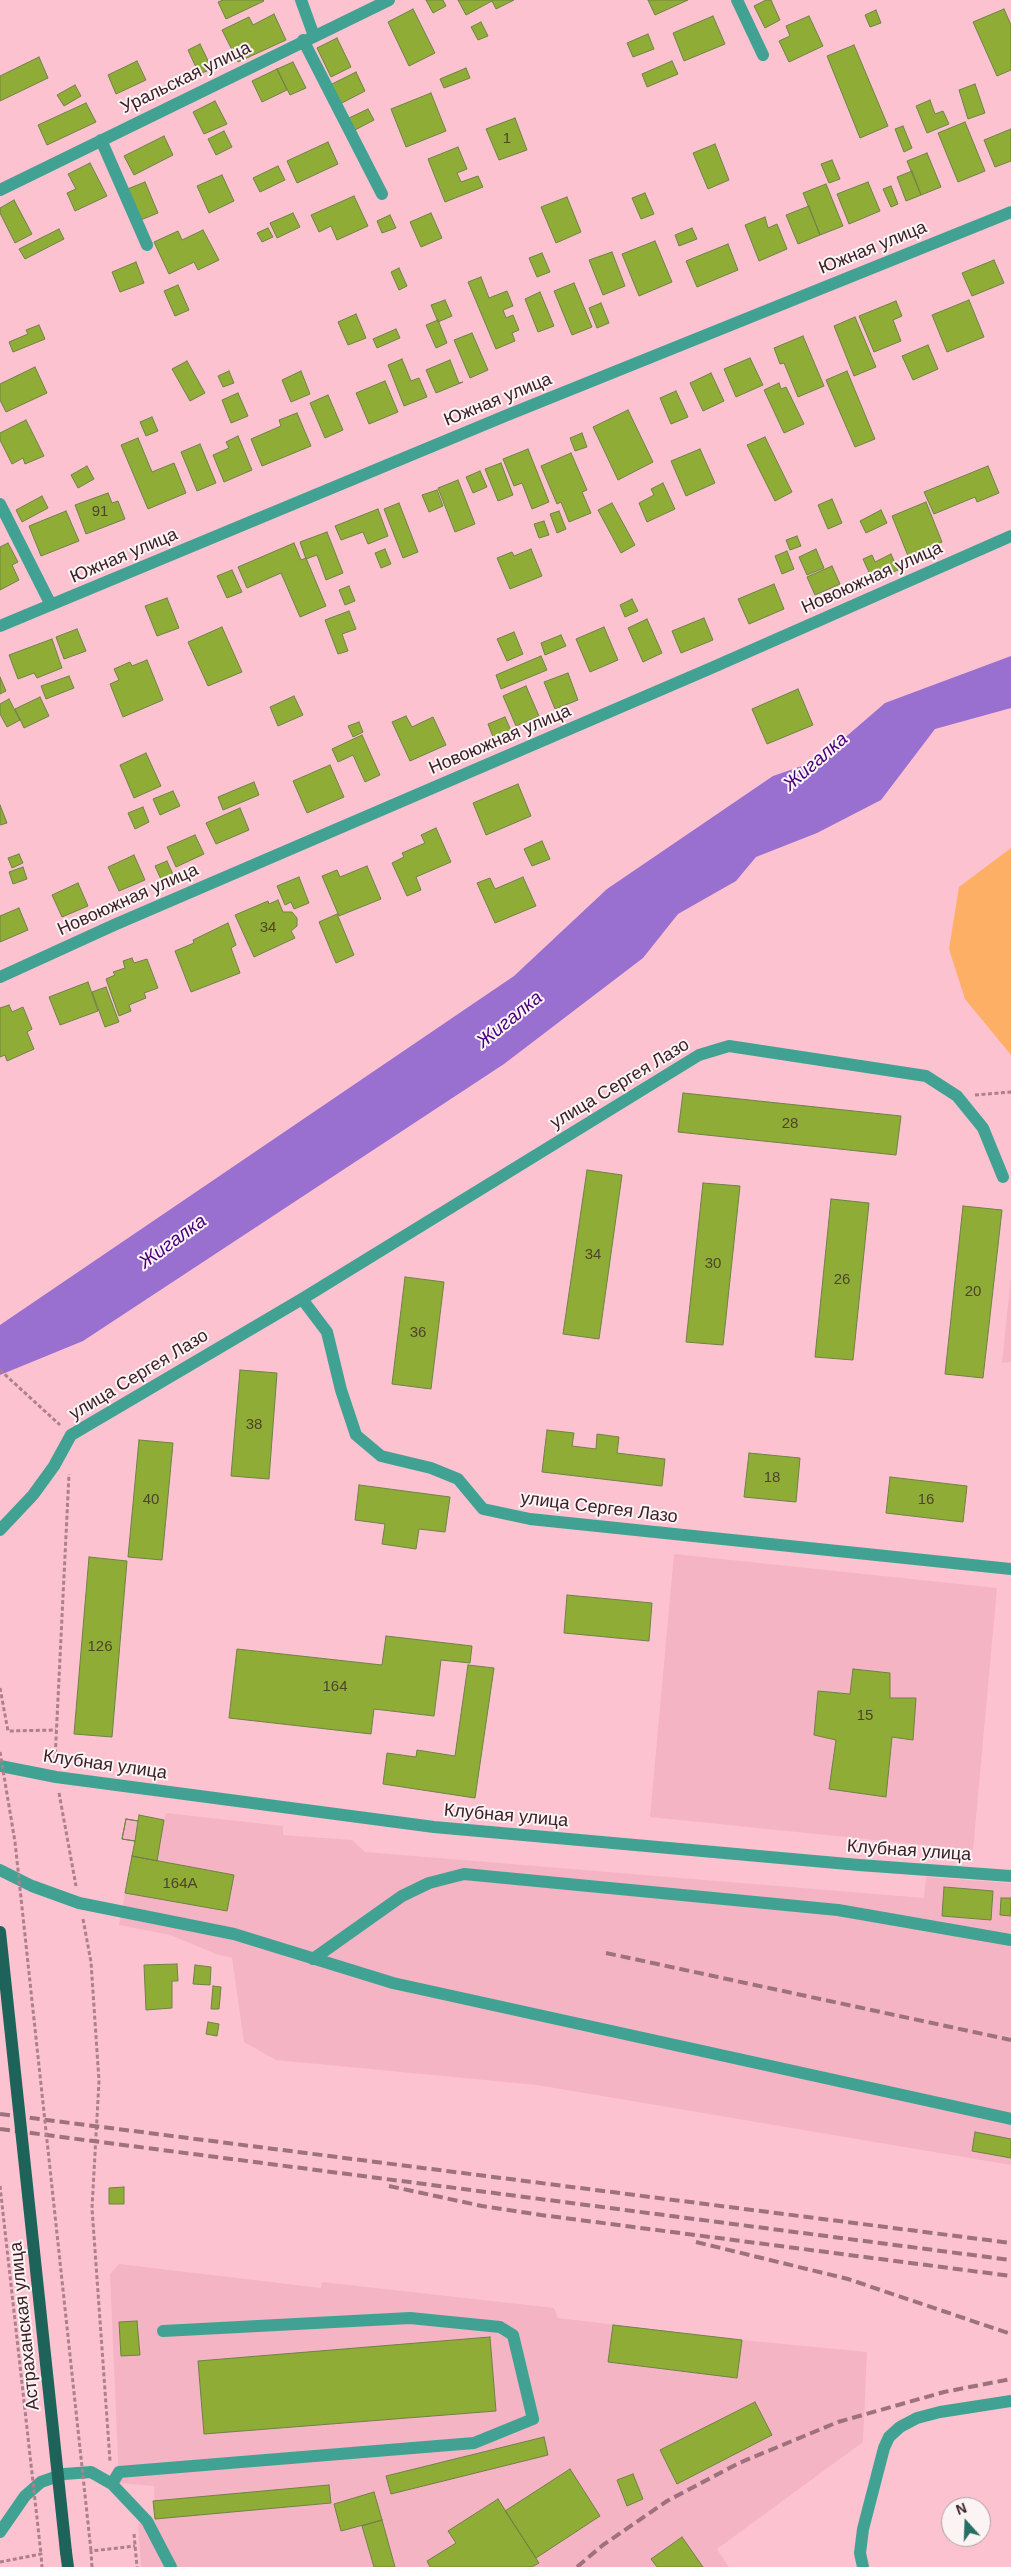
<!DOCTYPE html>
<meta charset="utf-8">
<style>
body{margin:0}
#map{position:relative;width:1011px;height:2567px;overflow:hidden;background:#fcc2d0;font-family:Arial,sans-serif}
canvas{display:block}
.north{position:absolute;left:941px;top:2497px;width:50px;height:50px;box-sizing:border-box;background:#fbf3f4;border:1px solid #ae9fa2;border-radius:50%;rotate:340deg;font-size:14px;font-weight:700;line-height:20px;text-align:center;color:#3b2028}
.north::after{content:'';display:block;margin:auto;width:18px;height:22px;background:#276e64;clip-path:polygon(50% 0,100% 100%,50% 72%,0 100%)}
</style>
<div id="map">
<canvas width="1011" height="2567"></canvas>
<div class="north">N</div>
</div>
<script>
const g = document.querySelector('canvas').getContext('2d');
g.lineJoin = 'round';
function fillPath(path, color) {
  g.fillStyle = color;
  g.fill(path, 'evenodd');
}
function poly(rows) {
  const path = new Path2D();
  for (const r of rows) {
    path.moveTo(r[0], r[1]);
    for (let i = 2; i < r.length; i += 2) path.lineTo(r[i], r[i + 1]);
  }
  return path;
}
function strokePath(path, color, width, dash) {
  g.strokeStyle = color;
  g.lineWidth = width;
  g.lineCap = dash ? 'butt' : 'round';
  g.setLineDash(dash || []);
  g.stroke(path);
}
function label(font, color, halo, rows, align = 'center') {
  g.font = font + ' Arial,sans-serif';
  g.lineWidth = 4;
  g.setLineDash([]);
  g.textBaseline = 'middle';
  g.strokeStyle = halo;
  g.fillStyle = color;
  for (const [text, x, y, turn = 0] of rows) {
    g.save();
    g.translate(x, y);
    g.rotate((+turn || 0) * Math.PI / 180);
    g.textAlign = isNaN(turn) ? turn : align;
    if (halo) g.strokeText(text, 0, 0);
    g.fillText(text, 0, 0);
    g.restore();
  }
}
const built = poly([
 [1011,1276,1011,1362,1002,1363],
 [674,1554,997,1588,973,1850,650,1817],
 [166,1813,283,1826,283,1835,352,1840,365,1852,924,1898,926,1877,1011,1883,1011,2165,537,2085,276,2060,244,2042,232,1958,216,1954,170,1935,119,1925,135,1841,122,1839,126,1819,138,1821,164,1820],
 [119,2264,321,2288,322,2282,554,2308,558,2318,742,2340,867,2352,863,2442,717,2549,729,2567,141,2567,138,2524,155,2519,154,2486,119,2483,110,2274]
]);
const green = poly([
 [1011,848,1011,1055,965,999,949,949,959,887]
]);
const water = poly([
 [1011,656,1011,708,935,729,881,800,817,833,756,857,736,881,678,914,643,958,504,1064,83,1341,0,1375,0,1325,514,976,607,889,773,776,819,760,885,703]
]);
const building = poly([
 [223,0,263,0,264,1,226,19,218,2,223,0],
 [426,0,443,0,446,6,433,13,426,0],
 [458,0,514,0,496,9,492,1,466,15,458,0],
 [648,0,688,0,655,15,648,0],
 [766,0,771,0,780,20,765,28,754,6,766,0],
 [413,9,435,53,409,66,388,22,413,9],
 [1004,9,1011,25,1011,70,997,76,973,22,1004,9],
 [876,10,881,23,870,27,865,15,876,10],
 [274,14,286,40,238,62,222,30,249,17,253,25,274,14],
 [713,16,725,44,684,61,673,33,713,16],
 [809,16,823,46,789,62,779,41,790,36,786,26,809,16],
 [481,22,488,36,478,40,471,27,481,22],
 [648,34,654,49,633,57,627,43,648,34],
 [337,38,351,67,331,77,317,48,337,38],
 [200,44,212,69,199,74,188,50,200,44],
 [854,45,888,126,860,138,827,56,854,45],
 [39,57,48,78,0,101,0,76,39,57],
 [137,61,146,80,116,94,108,75,137,61],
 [672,61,678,74,647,87,642,74,672,61],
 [293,62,306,88,290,95,277,69,293,62],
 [466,68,470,78,444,88,440,79,466,68],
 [277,69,287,90,262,102,252,81,277,69],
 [356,72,365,91,340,104,330,85,356,72],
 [975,84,985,113,968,119,959,90,975,84],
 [75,85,81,96,64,106,57,95,75,85],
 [431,93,446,131,406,147,391,109,431,93],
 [930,100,935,114,943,111,949,124,927,133,916,106,930,100],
 [215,101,227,124,204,134,193,112,215,101],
 [86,103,96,122,47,145,38,125,86,103],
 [368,109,374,120,355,130,349,118,368,109],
 [515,118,527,150,499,160,486,129,515,118],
 [965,122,985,171,958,182,938,133,965,122],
 [903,126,912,148,904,152,895,129,903,126],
 [1011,129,1011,161,995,167,984,140,1011,129],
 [224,131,232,147,216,155,208,139,224,131],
 [164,136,173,155,134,175,124,156,164,136],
 [328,142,338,164,297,183,287,161,328,142],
 [715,144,729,180,708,189,693,153,715,144],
 [458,147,467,169,457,173,461,182,478,176,483,187,445,202,428,159,458,147],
 [927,153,941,187,921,195,907,161,927,153],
 [832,160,840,179,829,183,821,164,832,160],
 [90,163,107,196,75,211,67,193,76,189,68,174,90,163],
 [278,166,285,180,260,192,253,178,278,166],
 [912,171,921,195,906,201,897,177,912,171],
 [222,175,234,201,209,213,197,186,222,175],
 [145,182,158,213,138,221,125,190,145,182],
 [868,182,880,211,849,224,837,194,868,182],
 [826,184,843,226,820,235,803,193,826,184],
 [891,186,898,204,891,207,883,189,891,186],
 [645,193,654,214,641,219,632,198,645,193],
 [354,196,368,226,337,240,331,226,319,232,311,215,354,196],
 [567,197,581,232,556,243,541,207,567,197],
 [14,200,32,234,15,243,0,213,0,208,14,200],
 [809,206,820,235,798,244,786,215,809,206],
 [293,213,300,227,277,238,270,223,293,213],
 [431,213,442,238,421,247,410,222,431,213],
 [390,215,396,228,382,233,377,221,390,215],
 [765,217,768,228,777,224,787,249,759,261,745,225,765,217],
 [268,228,273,237,262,242,257,233,268,228],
 [692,228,697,239,679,246,675,235,692,228],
 [59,229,64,239,25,259,19,249,59,229],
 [203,230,219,260,198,270,194,262,169,274,154,242,178,231,182,240,203,230],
 [655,241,672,282,639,296,622,254,655,241],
 [728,244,738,270,697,287,686,261,728,244],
 [612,252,625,286,603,295,589,260,612,252],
 [542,253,550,272,537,277,529,258,542,253],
 [994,260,1004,283,972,296,962,273,994,260],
 [136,262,144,283,120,292,112,272,136,262],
 [399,268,407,286,399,290,391,272,399,268],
 [481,277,489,298,507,291,513,306,503,310,506,318,513,315,519,330,512,333,515,341,496,349,468,282,481,277],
 [574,283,592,327,572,335,554,291,574,283],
 [178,285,189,310,175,316,164,291,178,285],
 [540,292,554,326,538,332,525,299,540,292],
 [445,300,452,316,438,322,431,305,445,300],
 [969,300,984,337,947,352,932,315,969,300],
 [896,301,902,316,893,320,901,341,874,352,859,316,896,301],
 [601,303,609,323,597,328,589,308,601,303],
 [356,314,366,338,348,345,338,322,356,314],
 [855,317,876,367,854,376,834,326,855,317],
 [438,320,447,343,436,348,426,325,438,320],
 [39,325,45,339,13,352,9,342,28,334,26,330,39,325],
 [396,329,400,338,377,348,373,339,396,329],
 [472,333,488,370,470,378,454,340,472,333],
 [803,336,824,386,798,397,784,363,780,364,774,348,803,336],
 [928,345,938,369,913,380,902,356,928,345],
 [750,358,763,385,736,397,724,369,750,358],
 [402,359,411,381,419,378,427,397,404,406,388,365,402,359],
 [450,360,459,383,463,382,436,393,426,370,450,360],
 [187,361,205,393,190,401,172,369,187,361],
 [35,367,47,393,6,412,0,400,0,384,35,367],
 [229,371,234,383,223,387,218,376,229,371],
 [301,371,310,394,291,402,282,380,301,371],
 [847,371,875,439,855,447,826,380,847,371],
 [711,373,724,401,703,411,690,383,711,373],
 [385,381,398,412,369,424,356,393,385,381],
 [779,383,781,389,786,387,804,424,784,433,764,390,779,383],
 [676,391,688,417,671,424,660,398,676,391],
 [238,393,248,416,231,423,222,400,238,393],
 [328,395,343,430,325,438,310,403,328,395],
 [628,410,653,462,618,480,593,427,628,410],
 [297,413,311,446,262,466,251,439,281,426,279,420,297,413],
 [152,417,158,431,146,436,140,422,152,417],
 [26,420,44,456,25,464,23,458,12,464,0,440,0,433,26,420],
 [582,433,587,447,575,451,570,438,582,433],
 [238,436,252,470,224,482,213,455,229,448,226,442,238,436],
 [765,437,792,492,775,501,747,445,765,437],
 [138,438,152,472,174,463,186,493,148,509,121,445,138,438],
 [200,444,216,483,197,491,181,452,200,444],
 [528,449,549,502,532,509,522,483,514,486,503,459,528,449],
 [700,449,715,483,686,496,671,461,700,449],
 [571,453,587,490,582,492,591,513,569,522,561,502,557,504,541,466,571,453],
 [501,463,513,495,498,501,485,469,501,463],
 [87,466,94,479,78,488,71,475,87,466],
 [988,466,999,493,977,502,975,497,934,514,924,492,988,466],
 [480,471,487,487,473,493,466,477,480,471],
 [458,480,475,524,455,532,438,488,458,480],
 [663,483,675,509,647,522,639,503,654,495,651,489,663,483],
 [437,490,443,506,429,512,422,495,437,490],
 [108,493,112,503,118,501,125,519,86,534,75,505,108,493],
 [42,496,48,508,22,522,16,510,42,496],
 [832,499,842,523,828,529,818,505,832,499],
 [926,502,942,542,908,556,892,516,926,502],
 [399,503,418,552,403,558,384,509,399,503],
 [612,503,635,545,621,553,598,510,612,503],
 [378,509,388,536,368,544,363,532,341,540,335,526,378,509],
 [881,510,887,523,866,533,860,521,881,510],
 [66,511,79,541,41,556,29,526,66,511],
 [559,511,566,529,557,533,550,514,559,511],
 [544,521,549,535,539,538,534,524,544,521],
 [327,532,343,573,326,580,317,555,306,559,300,542,327,532],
 [797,536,801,546,790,550,786,540,797,536],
 [8,543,18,562,12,565,19,580,0,590,0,547,8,543],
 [294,543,301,560,306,558,326,606,300,617,281,573,247,588,238,567,294,543],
 [385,549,391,564,381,568,375,553,385,549],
 [531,549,542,576,510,589,497,558,512,552,514,556,531,549],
 [816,549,824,568,807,575,799,557,816,549],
 [787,551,794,569,782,574,775,556,787,551],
 [891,554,898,570,873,581,863,559,872,555,875,562,891,554],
 [832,566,840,584,815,595,807,577,832,566],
 [232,570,242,592,227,598,217,576,232,570],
 [774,584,784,609,749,624,738,599,774,584],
 [349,586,355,601,345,605,339,590,349,586],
 [167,598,179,628,157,636,145,606,167,598],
 [632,599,638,611,625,617,620,605,632,599],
 [349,611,356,629,342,634,348,651,338,654,325,620,349,611],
 [704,618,713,640,681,653,672,631,704,618],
 [647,619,662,653,643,662,628,628,647,619],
 [222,627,242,672,208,686,188,642,222,627],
 [604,627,618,660,590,672,576,639,604,627],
 [77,629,86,651,64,659,56,637,77,629],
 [514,632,523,654,507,661,497,639,514,632],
 [561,635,566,646,545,655,541,643,561,635],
 [52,639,62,668,37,678,34,673,18,679,9,655,52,639],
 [541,656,547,670,501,689,496,675,541,656],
 [147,660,163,700,123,717,110,684,119,680,114,669,130,662,132,666,147,660],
 [568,673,578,700,555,709,544,682,568,673],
 [69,676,74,688,46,699,41,686,69,676],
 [0,677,6,691,0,694,0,677],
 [526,686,539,716,516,726,503,696,526,686],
 [798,689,813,725,767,744,752,709,798,689],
 [294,696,303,715,278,726,270,707,294,696],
 [40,697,49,716,24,728,15,709,40,697],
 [9,699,20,720,7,727,0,714,0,704,9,699],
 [406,716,412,727,433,717,446,745,410,761,392,722,406,716],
 [505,717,513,735,495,742,488,724,505,717],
 [359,722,363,732,353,737,348,726,359,722],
 [362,735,380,775,365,782,353,755,338,762,332,749,362,735],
 [146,753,161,786,134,798,120,765,146,753],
 [330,765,344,797,307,813,293,781,330,765],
 [254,782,259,795,223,810,218,797,254,782],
 [518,784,531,816,486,835,473,803,518,784],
 [173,791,180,806,160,815,153,799,173,791],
 [0,805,7,823,0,825,0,805],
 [143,807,149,822,135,829,128,813,143,807],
 [240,808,249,830,216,844,206,823,240,808],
 [436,828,451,862,416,877,421,890,407,896,392,863,404,857,402,853,425,843,421,835,436,828],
 [195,835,204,854,176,867,167,847,195,835],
 [542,841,550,859,532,866,524,849,542,841],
 [19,854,23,863,12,868,8,858,19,854],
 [134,855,145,880,119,891,108,867,134,855],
 [167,861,175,879,163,884,155,866,167,861],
 [367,866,381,899,339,916,322,876,337,870,340,877,367,866],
 [23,867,27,879,13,884,9,872,23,867],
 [299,877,309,903,294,909,291,902,285,905,277,886,299,877],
 [523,877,536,906,495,923,477,883,490,878,495,889,523,877],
 [78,883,88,906,62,917,52,895,78,883],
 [278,900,283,912,292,912,297,918,297,926,291,931,295,938,254,957,235,915,268,901,269,904,278,900],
 [19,908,28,930,0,942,0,916,19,908],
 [337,914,354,955,336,963,319,922,337,914],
 [228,923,236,945,231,948,240,973,191,992,175,951,194,943,193,940,228,923],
 [132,958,134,963,147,959,158,988,144,993,146,998,129,1005,131,1011,119,1016,106,979,115,975,113,972,125,968,123,961,132,958],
 [88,982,98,1011,60,1025,49,997,88,982],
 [106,987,119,1022,105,1027,92,992,106,987],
 [9,1005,12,1012,23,1007,32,1029,27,1032,34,1049,7,1061,5,1055,0,1057,0,1008,9,1005],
 [683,1093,901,1116,896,1155,678,1132,683,1093],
 [587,1170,622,1175,599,1339,563,1334,587,1170],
 [703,1183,740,1186,723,1345,686,1342,703,1183],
 [831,1199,869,1203,853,1360,815,1357,831,1199],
 [963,1206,1002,1210,983,1378,945,1374,963,1206],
 [405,1277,444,1282,431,1389,392,1384,405,1277],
 [240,1370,277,1373,269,1479,231,1476,240,1370],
 [547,1430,574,1433,572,1446,596,1449,597,1434,619,1437,617,1453,665,1459,662,1486,542,1472,547,1430],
 [139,1440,173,1443,162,1560,128,1557,139,1440],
 [749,1453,800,1458,796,1502,744,1497,749,1453],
 [890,1477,967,1486,963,1522,886,1513,890,1477],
 [359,1485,450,1497,445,1532,419,1529,416,1549,382,1544,385,1524,355,1520,359,1485],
 [89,1557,127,1561,112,1737,74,1734,89,1557],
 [567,1595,652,1603,649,1641,564,1633,567,1595],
 [386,1636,472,1646,470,1663,441,1660,434,1716,374,1709,371,1734,229,1718,237,1649,382,1665,386,1636],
 [468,1665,494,1668,475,1798,383,1784,387,1753,416,1757,417,1750,455,1756,468,1665],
 [853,1669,890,1673,890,1698,916,1698,913,1740,892,1737,886,1797,829,1789,836,1740,814,1735,818,1691,850,1694,853,1669],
 [139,1815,164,1820,157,1861,132,1856,135,1841,122,1839,126,1819,138,1821,139,1815],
 [126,1819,138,1821,135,1841,122,1839,126,1819],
 [132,1856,234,1875,227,1911,125,1893,132,1856],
 [944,1887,993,1891,991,1920,942,1916,944,1887],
 [1001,1898,1011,1898,1011,1916,1000,1915,1001,1898],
 [177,1964,178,1981,172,1981,172,2008,146,2010,144,1965,177,1964],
 [195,1965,211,1967,210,1985,193,1984,195,1965],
 [213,1986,221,1987,219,2009,211,2009,213,1986],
 [208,2022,219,2024,217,2036,206,2034,208,2022],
 [975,2132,1011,2139,1011,2158,972,2151,975,2132],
 [124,2187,124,2204,109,2204,109,2188,124,2187],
 [137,2321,140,2355,121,2356,119,2322,137,2321],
 [613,2325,742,2340,737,2378,608,2362,613,2325],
 [490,2337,496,2411,204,2434,198,2361,490,2337],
 [755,2402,772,2435,677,2484,660,2450,755,2402],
 [544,2437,548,2455,391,2494,386,2476,544,2437],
 [570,2469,600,2516,536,2558,505,2511,570,2469],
 [633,2474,643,2499,627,2506,617,2480,633,2474],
 [329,2485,331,2503,155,2519,153,2501,329,2485],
 [374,2492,382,2520,341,2531,334,2504,374,2492],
 [498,2499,539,2563,532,2567,430,2567,427,2561,456,2543,448,2531,498,2499],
 [382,2520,395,2567,374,2567,362,2526,382,2520],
 [682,2537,703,2567,657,2567,651,2559,682,2537]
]);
const path = poly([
 [975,1095,1011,1092],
 [0,1370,60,1425],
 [0,1688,8,1731,56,1730],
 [55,1760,69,1474],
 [59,1793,76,1886],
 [83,1919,91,1962,99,2081,92,2208,110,2461],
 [134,2534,137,2567],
 [0,2562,41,2554,42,2567],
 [92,2567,91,2551,135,2546]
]);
const minor = poly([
 [301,0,314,36],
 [737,0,763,55],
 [303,40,382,194],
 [101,140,147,245],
 [0,190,389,0],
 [0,504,51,605],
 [0,626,505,416,1011,212],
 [0,977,114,925,709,669,1011,536],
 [302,1299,327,1332,341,1390,356,1435,381,1456,431,1468,458,1479,483,1509,530,1519,1011,1569],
 [0,1530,33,1495,54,1466,71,1435,302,1299,699,1055,729,1046,926,1076,957,1096,983,1128,1003,1177],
 [0,1766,56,1777,434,1827,859,1865,1011,1876],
 [0,1870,32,1886,79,1903,234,1934,393,1983,1011,2119],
 [313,1959,402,1896,429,1883,464,1874,838,1910,1011,1940],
 [112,2484,119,2472,474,2443,533,2419,513,2335,500,2327,410,2318,163,2331],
 [0,2532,25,2496,41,2482,64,2474,91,2472,112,2484,147,2521,171,2567],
 [863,2567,860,2553,863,2529,884,2448,889,2437,900,2427,917,2418,940,2412,1011,2401]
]);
const major = poly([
 [66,2552,68,2567]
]);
const rail = poly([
 [606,1953,1011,2040],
 [0,2114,1011,2243],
 [0,2129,1011,2260],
 [389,2186,482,2206,541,2215,1011,2276],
 [696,2242,848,2279,1011,2334],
 [577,2567,603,2545,667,2501,739,2463,838,2422,944,2392,1011,2379]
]);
const pathBridge = poly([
 [0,1752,15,1842,91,2551],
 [0,2186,41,2554]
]);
const majorBridge = poly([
 [0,1932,66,2552]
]);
const numberNames = [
 ["1",507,139],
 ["91",100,512],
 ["34",268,928],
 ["28",790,1124],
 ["34",593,1255],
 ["30",713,1264],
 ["26",842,1280],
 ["20",973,1292],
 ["36",418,1333],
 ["38",254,1425],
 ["18",772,1478],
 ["40",151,1500],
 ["16",926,1500],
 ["126",100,1647],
 ["164",335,1687],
 ["15",865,1716],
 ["164А",180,1884]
];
const streetNames = [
 ["Уральская улица",186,78,-26],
 ["Южная улица",873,248,-22],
 ["Южная улица",498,400,-22],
 ["Южная улица",124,556,-23],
 ["Новоюжная улица",872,578,-24],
 ["Новоюжная улица",500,740,-23],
 ["Новоюжная улица",128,900,-24],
 ["улица Сергея Лазо",620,1084,-31],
 ["улица Сергея Лазо",139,1375,-31],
 ["улица Сергея Лазо",599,1508,7],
 ["Клубная улица",105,1765,8],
 ["Клубная улица",506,1816,5],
 ["Клубная улица",909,1851,4],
 ["Астраханская улица",25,2326,-96]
];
const waterNames = [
 ["Жигалка",816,762,-41],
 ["Жигалка",510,1020,-39],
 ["Жигалка",173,1242,-36]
];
fillPath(built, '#f4b4c4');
fillPath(green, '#fdaf66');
fillPath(water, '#9970d0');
fillPath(building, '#8fac37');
strokePath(building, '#708145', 1);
strokePath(path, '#ad808b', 3, [4, 2.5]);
strokePath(minor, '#41a294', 12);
strokePath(major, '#1d635a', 12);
strokePath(rail, '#9d727d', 4, [10, 5]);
strokePath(pathBridge, '#ad808b', 3, [4, 2.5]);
strokePath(majorBridge, '#1d635a', 12);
label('15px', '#50432c', null, numberNames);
label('18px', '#3b2028', '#fbf3f4', streetNames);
label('italic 19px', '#4a007e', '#fbf3f4', waterNames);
</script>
